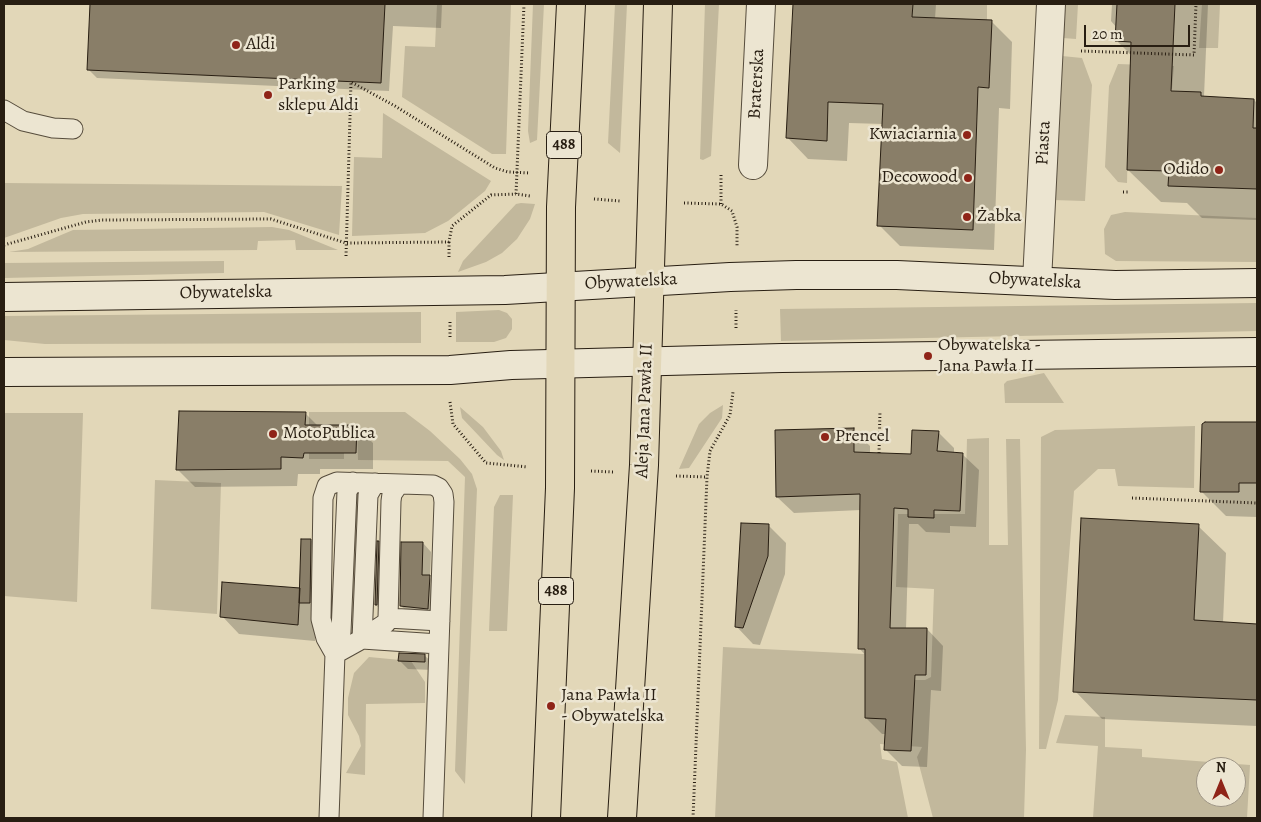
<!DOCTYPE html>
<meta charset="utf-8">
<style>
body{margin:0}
#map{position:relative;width:1261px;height:822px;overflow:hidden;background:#e2d7b8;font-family:Alegreya,serif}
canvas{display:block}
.frame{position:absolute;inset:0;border:5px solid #281e12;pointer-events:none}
.north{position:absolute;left:1196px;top:757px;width:50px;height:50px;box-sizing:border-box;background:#ece5d1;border:1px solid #9e9585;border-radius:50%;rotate:0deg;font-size:14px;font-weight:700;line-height:20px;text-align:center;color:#281e12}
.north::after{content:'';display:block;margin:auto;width:18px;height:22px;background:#8f2418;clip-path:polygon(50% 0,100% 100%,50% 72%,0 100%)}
.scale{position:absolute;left:1084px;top:25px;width:106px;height:22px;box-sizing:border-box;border:2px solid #281e12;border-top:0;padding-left:6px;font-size:15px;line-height:18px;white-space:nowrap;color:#281e12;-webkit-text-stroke:4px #ece5d1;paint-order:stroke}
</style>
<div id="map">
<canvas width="1261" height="822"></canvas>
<div class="frame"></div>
<div class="north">N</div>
<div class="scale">20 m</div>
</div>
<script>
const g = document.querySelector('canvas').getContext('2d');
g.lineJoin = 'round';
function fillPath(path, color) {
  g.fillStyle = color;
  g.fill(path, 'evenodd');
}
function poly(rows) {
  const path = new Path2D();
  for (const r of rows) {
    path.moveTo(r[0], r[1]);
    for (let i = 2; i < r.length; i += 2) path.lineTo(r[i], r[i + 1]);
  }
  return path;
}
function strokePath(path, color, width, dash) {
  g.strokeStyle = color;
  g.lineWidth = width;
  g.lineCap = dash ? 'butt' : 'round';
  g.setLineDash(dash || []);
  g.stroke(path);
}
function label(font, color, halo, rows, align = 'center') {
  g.font = font + ' Alegreya,serif';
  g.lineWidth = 5;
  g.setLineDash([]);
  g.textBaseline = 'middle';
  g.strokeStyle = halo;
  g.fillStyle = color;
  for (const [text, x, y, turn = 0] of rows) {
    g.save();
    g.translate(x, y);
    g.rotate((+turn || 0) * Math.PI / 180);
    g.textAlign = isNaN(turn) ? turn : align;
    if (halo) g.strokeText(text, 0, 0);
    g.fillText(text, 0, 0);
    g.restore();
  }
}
const green = poly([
 [437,4,511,4,506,154,492,154,402,97,405,46,435,47],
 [533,4,544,4,537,140,530,143,528,131],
 [615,4,627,4,620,153,608,143],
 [705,4,719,4,711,156,703,160,700,159],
 [913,4,987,4,987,20,912,17],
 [1065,4,1078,4,1076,39,1063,38],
 [1202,4,1220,4,1218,48,1199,48],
 [1062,56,1082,58,1092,85,1085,201,1053,200],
 [1118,64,1174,66,1172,89,1129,88,1127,183,1118,182,1105,167,1109,86],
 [383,113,491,181,485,191,448,221,425,233,352,236,354,157,382,158],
 [4,183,342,186,339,235,264,212,83,214,61,218,4,238],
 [521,203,535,204,530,219,517,239,502,253,486,262,458,272,463,261,516,204],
 [1125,212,1257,218,1257,262,1116,261,1105,254,1104,229,1111,215],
 [272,227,289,230,338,250,296,250,295,240,258,241,257,250,9,252,28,249,73,230],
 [224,261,224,273,4,278,4,263],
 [1257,303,1257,331,781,341,780,309],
 [499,310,507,313,512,319,512,329,506,338,494,342,456,342,456,312],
 [421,312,421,343,45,344,4,340,4,316],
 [1044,373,1064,403,1005,403,1004,384,1007,381],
 [723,405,722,418,689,468,679,469,699,424,710,413],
 [460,407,483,427,501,451,504,460,497,455,462,418],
 [309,412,405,412,430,431,460,459,472,474,477,489,465,784,455,771,465,477,448,461,358,460,357,424,344,424,344,459,309,459],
 [4,413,83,413,77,602,4,596],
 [1195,426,1194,488,1118,486,1115,469,1098,469,1074,491,1058,700,1046,749,1039,749,1041,437,1055,430],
 [989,438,989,545,1008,545,1006,439,1020,439,1026,750,1024,818,933,818,917,757,922,747,880,744,882,759,897,762,908,818,715,818,723,647,883,655,882,680,925,680,931,677,934,589,896,587,898,514,965,514,967,439],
 [155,480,221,483,217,614,151,609],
 [500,495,513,495,507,631,489,631,494,507],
 [369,657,411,661,425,682,425,703,366,704,365,775,346,773,361,746,359,736,348,715,348,698,354,673],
 [1065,715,1105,717,1105,747,1142,749,1142,757,1250,765,1247,818,1093,818,1098,746,1056,743],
 [1206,767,1236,767,1236,797,1206,797]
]);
const shadow = poly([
 [91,4,442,4,441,28,393,26,389,91,97,78,88,69],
 [794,4,936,4,935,19,991,21,1012,42,1010,109,999,108,994,250,900,246,879,225,883,124,849,123,847,161,808,159,787,137],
 [1112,4,1208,4,1204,96,1254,100,1257,103,1257,220,1202,218,1187,203,1161,202,1128,170,1132,56,1117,41,1117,28,1111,21],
 [305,413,318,426,356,426,373,443,373,469,320,469,320,474,298,474,297,486,195,487,178,470],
 [1231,422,1257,422,1257,517,1226,516,1201,491],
 [853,430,870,446,870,454,912,456,938,432,954,448,954,454,962,454,979,470,976,527,950,526,950,533,926,532,918,524,909,524,906,629,927,629,943,646,941,691,931,690,927,767,902,766,885,749,886,734,882,734,866,718,866,656,859,648,861,510,794,513,777,497],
 [769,526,786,543,785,574,760,645,753,644,736,626],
 [1198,526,1226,553,1223,623,1257,625,1257,726,1102,719,1075,691],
 [311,540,322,551,315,641,239,634,222,616,301,589],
 [423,543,431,552,430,578,438,585,436,616,410,614,401,606],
 [380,544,387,551,385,614,376,605],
 [425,656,434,664,433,670,408,669,399,660]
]);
const building = poly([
 [90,4,385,4,381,83,87,70,90,4],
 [793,4,913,4,912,17,992,20,989,88,978,87,973,230,877,226,883,104,828,102,827,141,786,138,793,4],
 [1117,4,1175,4,1171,91,1201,92,1201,96,1254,99,1253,128,1257,128,1257,189,1168,186,1169,171,1127,170,1131,42,1115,41,1117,4],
 [179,411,306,412,305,425,357,425,356,453,304,453,303,458,281,457,281,469,176,470,179,411],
 [1205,422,1257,422,1257,483,1239,483,1239,492,1200,492,1202,424,1205,422],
 [854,428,854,452,911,454,912,430,939,431,937,451,963,453,960,511,934,510,934,518,908,517,908,509,894,508,890,628,927,628,926,675,915,675,911,751,884,750,886,719,865,718,865,649,858,649,860,494,776,497,775,430,854,428],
 [1081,518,1199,524,1194,620,1257,624,1257,700,1073,692,1081,518],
 [741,523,769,524,768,556,743,628,735,627,741,523],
 [301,539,311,539,310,603,299,603,301,539],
 [377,541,379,541,377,605,375,605,377,541],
 [401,542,423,542,422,575,430,575,428,609,400,606,401,542],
 [222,582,300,588,298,625,220,617,222,582],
 [399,653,425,654,425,662,398,661,399,653]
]);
const path = poly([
 [524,4,516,194,530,196],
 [1081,51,1194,55,1196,4],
 [1123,192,1128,192],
 [594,199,620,201],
 [684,203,721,204,732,211,737,227,737,246],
 [721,204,721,174],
 [449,242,449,258],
 [4,245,86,222,102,220,271,219,346,243,449,242,452,226,491,195,516,194],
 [346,256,351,82,395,106,495,168,508,172,530,173],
 [450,322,450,338],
 [736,328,736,310],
 [450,402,453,424,486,463,528,467],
 [879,453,880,411],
 [591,471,613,472],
 [676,476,707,477],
 [1132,498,1257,503],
 [693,818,707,477,710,451,730,415,733,392]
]);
const lane = poly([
 [4,110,23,121,53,128,73,129],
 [388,618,440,621],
 [362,639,386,623,388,618,391,501,392,494,399,484],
 [362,639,439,644],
 [335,654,326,638,321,619,323,498,327,486,337,482,433,485,439,488,443,494,444,502,433,818],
 [335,654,362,639,368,495,375,483],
 [329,818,335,654,341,632,347,491,353,482]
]);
const street = poly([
 [753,165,761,4],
 [1037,281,1051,4]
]);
const secondary = poly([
 [4,297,505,290,730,277,796,275,897,275,1115,285,1257,283],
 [4,372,450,370,511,365,782,358,1257,352]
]);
const primary = poly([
 [546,818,560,488,561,207,571,4],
 [622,818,644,465,658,4]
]);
const markers = [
 [236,45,5,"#8f2418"],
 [268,95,5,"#8f2418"],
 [967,135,5,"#8f2418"],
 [1219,170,5,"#8f2418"],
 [968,178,5,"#8f2418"],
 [967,217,5,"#8f2418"],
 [928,356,5,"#8f2418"],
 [273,434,5,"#8f2418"],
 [825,437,5,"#8f2418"],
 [551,706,5,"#8f2418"]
];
const shields = [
 [564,145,35],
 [556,591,35]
];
const shieldNames = [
 ["488",564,145],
 ["488",556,591]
];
const poiNames = [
 ["Aldi",246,45],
 ["Parking",278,85],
 ["sklepu Aldi",278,106],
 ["Kwiaciarnia",957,135,"right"],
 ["Odido",1209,170,"right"],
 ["Decowood",958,178,"right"],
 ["Żabka",977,217],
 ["Obywatelska -",938,346],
 ["Jana Pawła II",938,367],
 ["MotoPublica",283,434],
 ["Prencel",835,437],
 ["Jana Pawła II",561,696],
 ["- Obywatelska",561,717]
];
const streetNames = [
 ["Braterska",757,84,-87],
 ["Piasta",1044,143,-87],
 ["Obywatelska",1035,281,3],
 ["Obywatelska",631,282,-3],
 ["Obywatelska",226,293,-1],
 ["Aleja Jana Pawła II",645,411,-88]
];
fillPath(green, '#c2b89c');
fillPath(shadow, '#0003');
fillPath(building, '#897e68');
strokePath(building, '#281e12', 1);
strokePath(lane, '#564c3c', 21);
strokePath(street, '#564c3c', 30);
strokePath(secondary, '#281e12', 30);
strokePath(primary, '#281e12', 30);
strokePath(path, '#281e12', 3, [1, 2.5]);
strokePath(lane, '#ece5d1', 19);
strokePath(street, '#ece5d1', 28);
strokePath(secondary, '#ece5d1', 28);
strokePath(primary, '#e2d7b8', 28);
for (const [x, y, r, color] of markers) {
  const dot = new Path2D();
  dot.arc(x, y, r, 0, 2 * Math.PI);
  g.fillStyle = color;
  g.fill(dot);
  strokePath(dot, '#ece5d1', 2);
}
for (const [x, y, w] of shields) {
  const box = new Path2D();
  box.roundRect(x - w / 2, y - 13.5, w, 27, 4);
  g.fillStyle = '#ece5d1';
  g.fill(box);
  strokePath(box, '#281e12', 1);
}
label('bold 16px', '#281e12', null, shieldNames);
label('18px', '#281e12', '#ece5d1', poiNames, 'left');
label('18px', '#281e12', '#ece5d1', streetNames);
</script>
